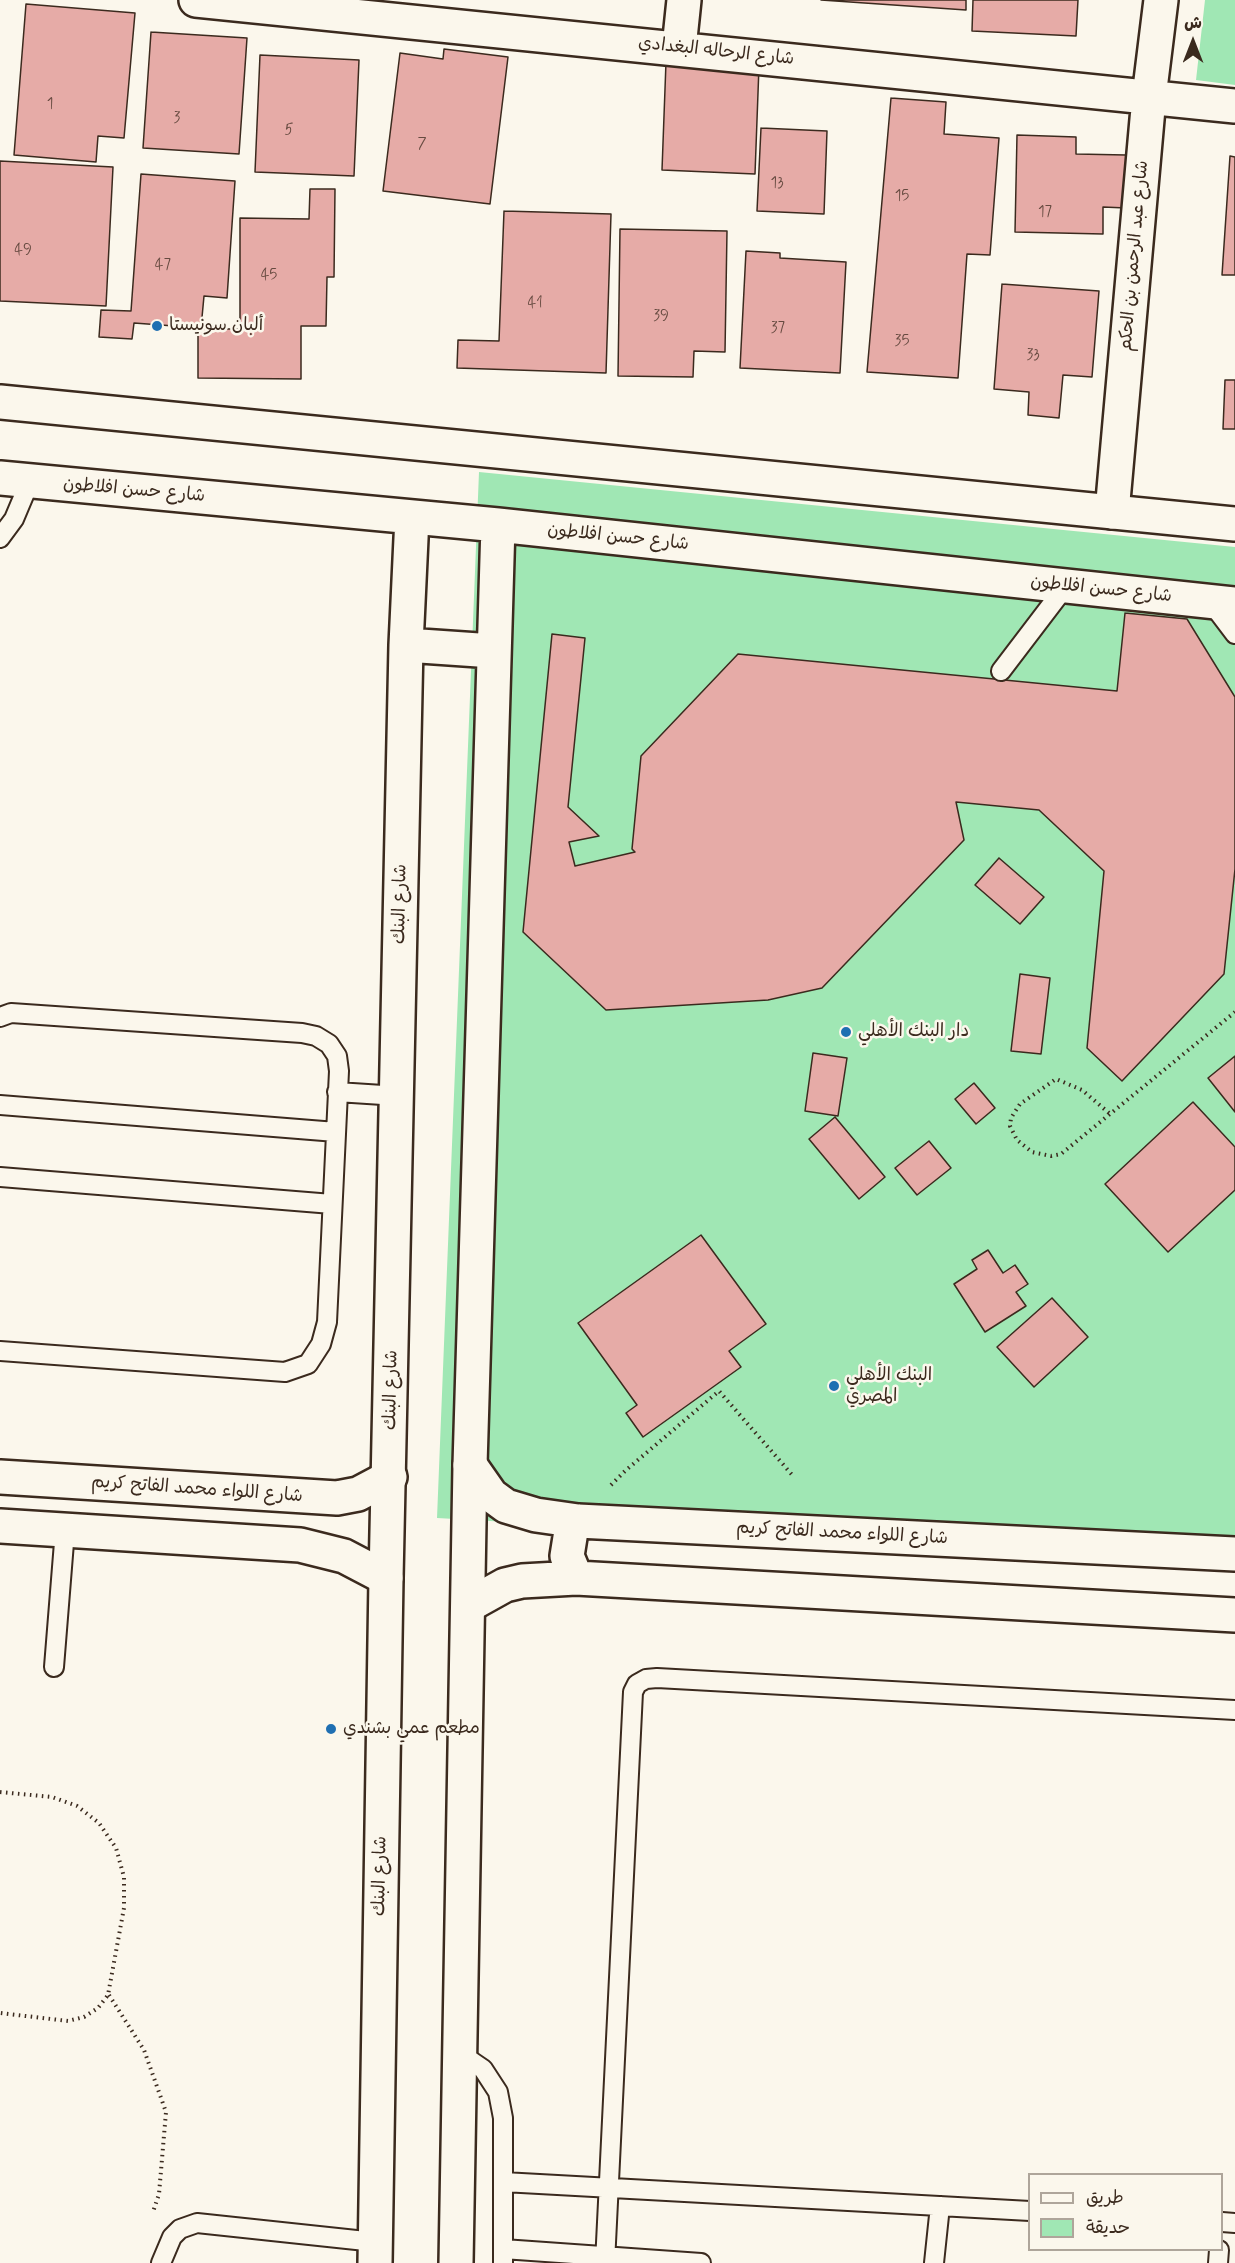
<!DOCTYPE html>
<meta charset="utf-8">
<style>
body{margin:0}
#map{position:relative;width:1235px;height:2263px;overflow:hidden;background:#fbf7ec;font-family:Mynerve,"Playpen Sans Arabic",sans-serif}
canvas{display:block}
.legend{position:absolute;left:1028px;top:2173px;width:195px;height:78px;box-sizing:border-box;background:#fbf7ec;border:2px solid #aea59a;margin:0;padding:8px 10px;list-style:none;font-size:18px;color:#3b2a1e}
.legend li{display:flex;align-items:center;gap:12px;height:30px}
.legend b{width:30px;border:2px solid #aea59a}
.north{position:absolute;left:1163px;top:12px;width:60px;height:60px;-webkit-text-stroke:4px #fbf7ec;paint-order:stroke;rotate:0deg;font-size:16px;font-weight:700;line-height:24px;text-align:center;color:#3b2a1e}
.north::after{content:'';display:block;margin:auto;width:21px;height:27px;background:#3b2a1e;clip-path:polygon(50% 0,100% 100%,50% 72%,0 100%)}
</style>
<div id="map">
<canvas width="1235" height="2263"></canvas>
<ul class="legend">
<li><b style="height:8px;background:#fbf7ec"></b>طريق</li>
<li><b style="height:16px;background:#a0e7b4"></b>حديقة</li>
</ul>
<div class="north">ش</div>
</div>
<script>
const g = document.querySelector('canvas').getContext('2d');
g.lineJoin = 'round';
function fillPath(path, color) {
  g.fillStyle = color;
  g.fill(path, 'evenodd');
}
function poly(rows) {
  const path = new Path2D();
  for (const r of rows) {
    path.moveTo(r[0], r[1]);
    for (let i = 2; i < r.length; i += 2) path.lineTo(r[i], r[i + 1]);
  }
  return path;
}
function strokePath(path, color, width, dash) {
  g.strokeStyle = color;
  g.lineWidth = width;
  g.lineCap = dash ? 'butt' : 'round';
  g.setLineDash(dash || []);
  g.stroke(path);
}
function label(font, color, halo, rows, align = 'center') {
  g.font = font + ' Mynerve,"Playpen Sans Arabic",sans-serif';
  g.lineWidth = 5;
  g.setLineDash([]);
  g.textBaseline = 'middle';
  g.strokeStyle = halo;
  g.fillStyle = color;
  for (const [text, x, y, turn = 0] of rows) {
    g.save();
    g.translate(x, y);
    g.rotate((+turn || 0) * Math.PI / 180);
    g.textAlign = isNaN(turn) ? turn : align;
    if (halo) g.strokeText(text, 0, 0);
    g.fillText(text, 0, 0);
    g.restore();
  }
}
const green = poly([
 [1205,0,1235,0,1235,85,1196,80],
 [479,472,1235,547,1235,1563,437,1518]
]);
const building = poly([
 [821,0,966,0,966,10,821,0],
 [973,0,1078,0,1076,36,972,31,973,0],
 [26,4,135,13,124,138,98,136,96,162,14,155,26,4],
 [151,32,247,38,239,154,143,148,151,32],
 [444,49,508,57,490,204,383,191,400,53,443,59,444,49],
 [260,55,359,60,354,176,255,172,260,55],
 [666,62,759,66,755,174,662,170,666,62],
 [891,98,946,102,944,134,999,138,990,255,967,254,958,378,867,372,891,98],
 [761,128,827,131,824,214,757,211,761,128],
 [1017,135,1076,137,1076,154,1126,155,1126,208,1103,207,1103,234,1015,232,1017,135],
 [1230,156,1235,157,1235,275,1222,275,1230,156],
 [0,161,113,167,106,306,0,301,0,161],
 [141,174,235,181,227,298,204,296,201,328,134,323,132,339,99,337,101,310,131,311,141,174],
 [310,189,335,189,334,277,327,277,326,326,301,326,301,379,198,378,198,329,240,329,240,218,309,219,310,189],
 [504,211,611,214,606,373,457,368,458,340,499,341,504,211],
 [620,229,727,231,725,352,694,351,693,377,618,376,620,229],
 [746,251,780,253,780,258,846,262,840,373,740,368,746,251],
 [1002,284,1099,291,1092,377,1063,375,1059,418,1028,415,1029,392,994,389,1002,284],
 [1225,380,1235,380,1235,429,1223,429,1225,380],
 [1125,613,1187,619,1235,697,1235,869,1224,974,1122,1081,1087,1048,1104,871,1039,810,956,802,964,840,822,988,768,1000,606,1010,523,932,552,634,585,638,568,807,599,836,569,842,575,866,635,852,632,849,641,756,738,654,1117,691,1125,613],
 [999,858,1044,897,1020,924,975,885,999,858],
 [1020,974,1050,978,1041,1054,1011,1051,1020,974],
 [813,1053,847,1058,838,1116,805,1111,813,1053],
 [1235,1056,1235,1112,1208,1078,1235,1056],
 [974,1083,995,1108,976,1124,955,1099,974,1083],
 [1193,1102,1235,1147,1235,1190,1168,1252,1105,1184,1193,1102],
 [835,1117,885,1177,859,1199,809,1139,835,1117],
 [929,1141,951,1168,917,1195,895,1168,929,1141],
 [701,1235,766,1324,729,1351,741,1367,643,1437,626,1413,637,1405,578,1323,701,1235],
 [988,1250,1003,1273,1015,1265,1028,1284,1016,1292,1026,1306,985,1332,954,1284,977,1269,972,1260,988,1250],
 [1052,1298,1088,1337,1034,1387,997,1347,1052,1298]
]);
const path = poly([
 [1109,1113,1082,1090,1056,1079,1020,1104,1011,1118,1010,1126,1017,1140,1032,1152,1051,1156,1061,1154,1235,1012],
 [611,1485,625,1471,719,1391,794,1477],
 [0,1792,52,1797,77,1806,99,1823,116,1848,124,1877,124,1908,108,1995,98,2008,84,2017,68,2021,0,2013],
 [109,1995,144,2050,166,2112,159,2194,153,2212]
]);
const lane = poly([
 [0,538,14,519,30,481],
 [1210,601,1235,634],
 [1001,671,1065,587],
 [0,1017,11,1013,302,1033,316,1036,329,1044,337,1056,339,1071,327,1322,321,1344,308,1364,285,1372,0,1351],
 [337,1092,398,1096],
 [0,1105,336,1132],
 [0,1177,332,1204],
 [54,1667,65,1530],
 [461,2054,483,2069,498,2092,503,2118,503,2263],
 [503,2182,1030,2211],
 [1222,2222,1235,2223],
 [503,2249,701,2263],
 [161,2263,172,2237,180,2229,197,2223,375,2242],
 [605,2263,633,1692,637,1684,646,1679,657,1678,1235,1710],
 [934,2263,940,2206],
 [1218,2263,1219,2250]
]);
const street = poly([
 [196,0,1235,106],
 [679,48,684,0],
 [1112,512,1149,97,1161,0],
 [470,1465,491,1495,506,1506,536,1515,578,1521,1235,1554],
 [0,1477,337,1498,358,1494,390,1477],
 [0,1526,300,1545,344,1556,386,1578],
 [576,1578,567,1556,571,1531,578,1521],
 [469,1605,505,1585,522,1581,576,1578,1235,1615]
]);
const secondary = poly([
 [0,402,1235,524],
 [0,478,498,525,1235,604],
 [406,645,493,651],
 [375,2263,386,1578,406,645,412,517],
 [456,2263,470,1465,498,525]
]);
const markers = [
 [157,326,6,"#1f6fb2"],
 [846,1032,6,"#1f6fb2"],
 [834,1386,6,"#1f6fb2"],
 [331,1729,6,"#1f6fb2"]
];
const numberNames = [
 ["1",50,105],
 ["3",177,119],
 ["5",289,131],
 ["7",422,145],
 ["13",777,184],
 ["15",902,197],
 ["17",1045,213],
 ["49",23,251],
 ["47",163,266],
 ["45",269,276],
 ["41",535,304],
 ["39",661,317],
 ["37",778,329],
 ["35",902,342],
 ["33",1033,356]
];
const streetNames = [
 ["شارع الرحاله البغدادي",716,52,6],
 ["شارع عبد الرحمن بن الحكم",1135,256,-85],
 ["شارع حسن افلاطون",134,491,5],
 ["شارع حسن افلاطون",618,538,6],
 ["شارع حسن افلاطون",1101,590,6],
 ["شارع البنك",401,904,-89],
 ["شارع البنك",392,1390,-89],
 ["شارع اللواء محمد الفاتح كريم",197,1490,4],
 ["شارع اللواء محمد الفاتح كريم",842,1534,3],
 ["شارع البنك",381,1876,-89]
];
const poiNames = [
 ["ألبان سونيستا",169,326],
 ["دار البنك الأهلي",858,1032],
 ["البنك الأهلي",846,1376],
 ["المصري",846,1397],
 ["مطعم عمي بشندي",343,1729]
];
fillPath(green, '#a0e7b4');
fillPath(building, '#e6aba7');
strokePath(building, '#3b2a1e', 1.5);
strokePath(lane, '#3b2a1e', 22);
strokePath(street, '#3b2a1e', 38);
strokePath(secondary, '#3b2a1e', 38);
strokePath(path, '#3b2a1e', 4, [1.5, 4.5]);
strokePath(lane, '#fbf7ec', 18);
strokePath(street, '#fbf7ec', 33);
strokePath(secondary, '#fbf7ec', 33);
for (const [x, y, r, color] of markers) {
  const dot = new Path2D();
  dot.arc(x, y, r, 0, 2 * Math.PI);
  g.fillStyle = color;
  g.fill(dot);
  strokePath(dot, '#fbf7ec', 2);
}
label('15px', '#664a40', null, numberNames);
label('18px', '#3b2a1e', '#fbf7ec', streetNames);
label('18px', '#3b2a1e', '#fbf7ec', poiNames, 'left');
</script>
